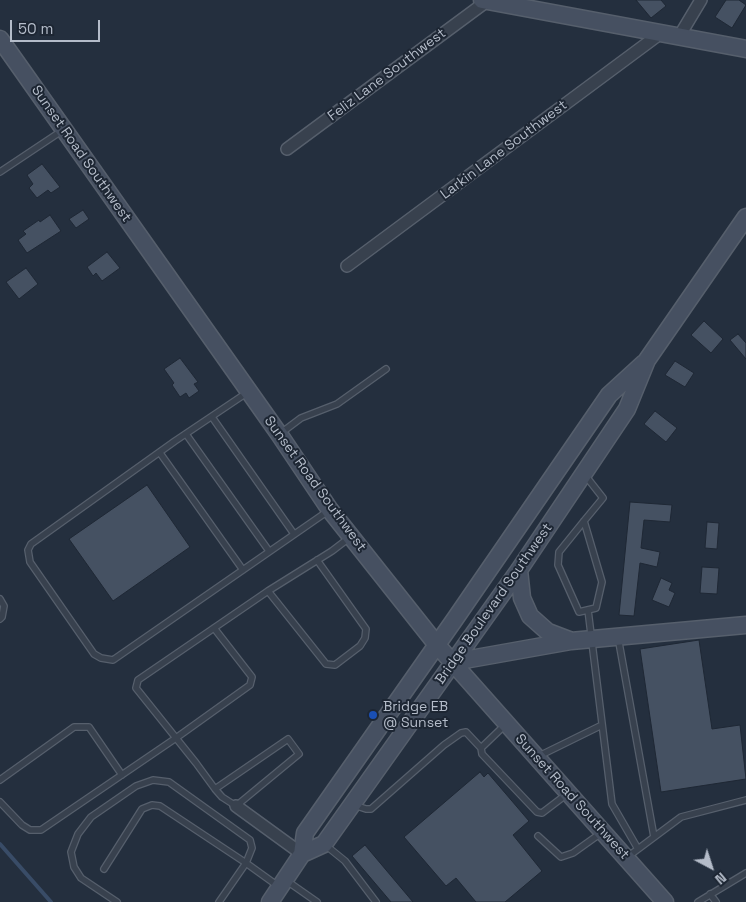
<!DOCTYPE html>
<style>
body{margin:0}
#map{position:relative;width:746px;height:902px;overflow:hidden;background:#242f3e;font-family:"Space Grotesk",sans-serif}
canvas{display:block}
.north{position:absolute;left:686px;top:842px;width:50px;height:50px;-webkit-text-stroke:4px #1d2633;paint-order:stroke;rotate:140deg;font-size:14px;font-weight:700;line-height:20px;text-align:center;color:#b4bcc9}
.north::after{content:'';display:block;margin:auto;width:18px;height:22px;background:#b4bcc9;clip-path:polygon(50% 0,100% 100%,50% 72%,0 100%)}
.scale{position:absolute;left:10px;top:20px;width:90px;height:22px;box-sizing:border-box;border:2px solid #b4bcc9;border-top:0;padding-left:6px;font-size:15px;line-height:18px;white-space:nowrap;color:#b4bcc9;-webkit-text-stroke:4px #1d2633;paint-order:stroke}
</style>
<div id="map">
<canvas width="746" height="902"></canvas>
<div class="north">N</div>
<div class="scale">50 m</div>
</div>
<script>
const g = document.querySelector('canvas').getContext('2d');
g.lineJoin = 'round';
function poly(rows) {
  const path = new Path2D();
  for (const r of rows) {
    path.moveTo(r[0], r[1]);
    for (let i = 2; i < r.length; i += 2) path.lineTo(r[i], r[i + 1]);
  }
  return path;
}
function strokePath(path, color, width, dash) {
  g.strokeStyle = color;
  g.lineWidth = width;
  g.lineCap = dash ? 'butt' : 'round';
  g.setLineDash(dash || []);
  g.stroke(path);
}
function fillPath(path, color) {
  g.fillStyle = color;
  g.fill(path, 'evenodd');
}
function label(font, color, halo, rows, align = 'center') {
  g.font = font + ' "Space Grotesk",sans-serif';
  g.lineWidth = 4;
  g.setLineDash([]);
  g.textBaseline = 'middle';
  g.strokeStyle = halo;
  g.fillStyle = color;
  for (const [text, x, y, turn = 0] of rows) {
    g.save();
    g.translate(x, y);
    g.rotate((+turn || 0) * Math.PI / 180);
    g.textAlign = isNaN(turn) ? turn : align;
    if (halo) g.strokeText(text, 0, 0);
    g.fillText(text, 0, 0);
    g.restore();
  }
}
const stream = poly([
 [0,844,51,902]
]);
const building = poly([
 [636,0,661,0,666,6,651,18,636,0],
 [726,0,739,0,746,5,732,28,715,17,726,0],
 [42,164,60,187,51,193,48,190,37,198,29,188,33,184,27,175,42,164],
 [83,210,89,219,76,228,69,219,83,210],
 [50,215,61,231,27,253,18,240,26,234,23,231,39,220,40,222,50,215],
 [107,252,120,268,102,281,96,273,93,276,87,267,107,252],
 [26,268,38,284,19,299,6,282,26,268],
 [704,321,723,339,711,353,691,335,704,321],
 [738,334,746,343,746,359,730,340,738,334],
 [180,358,198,382,194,384,199,391,189,398,186,393,180,397,172,385,174,383,164,369,180,358],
 [675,361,694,373,685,387,665,375,675,361],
 [655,411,677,428,666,442,644,424,655,411],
 [147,485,190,547,113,601,69,539,147,485],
 [630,502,672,505,670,522,644,520,641,548,660,552,657,567,640,563,634,616,619,615,630,502],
 [707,522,719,523,717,549,705,548,707,522],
 [702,567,719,568,717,594,700,593,702,567],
 [661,578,672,583,669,590,675,593,669,607,652,600,661,578],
 [699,640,712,729,740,725,746,779,661,792,640,649,699,640],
 [480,772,484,777,488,773,529,821,513,835,542,871,505,902,476,902,456,878,446,886,404,837,480,772],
 [365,845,413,902,391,902,352,856,365,845]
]);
const lane = poly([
 [0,172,63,130],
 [248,392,175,441,31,544,28,550,30,562,94,654,101,658,113,660,328,511],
 [212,417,294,534],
 [281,433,301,418,337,404,386,369],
 [186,434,269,551],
 [160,453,243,570],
 [584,521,602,582,596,608,579,612,558,565,559,552,584,521,603,498,585,475],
 [268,591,326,664,335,665,360,646,365,638,366,629,317,560],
 [0,599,4,606,2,617,0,619],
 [588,610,612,804,638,849],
 [214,628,252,677,250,685,176,738,136,688,138,680,214,628,268,591,332,551,349,538],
 [618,637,654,837],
 [505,725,481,748,482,754,537,812,542,813,567,794],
 [539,756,602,725],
 [0,780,74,727,89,727,122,775],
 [0,802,22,825,30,830,41,830,176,738,196,763,215,789,222,797,236,806,299,754,288,739,215,789],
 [354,805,366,809,371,809,444,745,461,733,466,732,481,748],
 [538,836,561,857,573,853,601,833],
 [324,844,345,861,376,902],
 [626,858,681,817,746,800],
 [104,869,142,809,152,805,160,806,246,863,252,848,250,840,169,782,153,780,136,786,91,817,78,834,71,852,74,867,81,878,117,902],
 [287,881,317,902],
 [710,894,716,902],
 [219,902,246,863,278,886],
 [698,902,746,873]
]);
const street = poly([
 [680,35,701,0],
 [287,149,487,1],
 [347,266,661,33],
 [236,806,302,854]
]);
const secondary = poly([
 [482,0,746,49],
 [0,39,279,434,330,510,437,645,665,902],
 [519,570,522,598,530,616,548,632,569,640],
 [453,662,571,641,746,625],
 [302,854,324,844,519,570,627,409,647,360,746,217],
 [270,902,302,854,305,833,455,619,609,395,644,363]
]);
const markers = [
 [373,715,5,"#1a4fb4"]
];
const streetNames = [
 ["Feliz Lane Southwest",387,75,-37],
 ["Larkin Lane Southwest",504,150,-37],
 ["Sunset Road Southwest",81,154,55],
 ["Sunset Road Southwest",315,484,54],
 ["Bridge Boulevard Southwest",494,604,-55],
 ["Sunset Road Southwest",572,797,48]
];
const poiNames = [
 ["Bridge EB",383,707],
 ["@ Sunset",383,723]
];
strokePath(stream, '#394c67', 4);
fillPath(building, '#455162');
strokePath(building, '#1f2835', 1);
strokePath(lane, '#565f6c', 8);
strokePath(street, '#565f6c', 14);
strokePath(secondary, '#565f6c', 19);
strokePath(lane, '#38414e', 5.5);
strokePath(street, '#38414e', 11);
strokePath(secondary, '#465061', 16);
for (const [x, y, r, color] of markers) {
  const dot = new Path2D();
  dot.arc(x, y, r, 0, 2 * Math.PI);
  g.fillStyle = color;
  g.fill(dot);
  strokePath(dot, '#1d2633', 2);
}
label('14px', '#b4bcc9', '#1d2633', streetNames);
label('14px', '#b4bcc9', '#1d2633', poiNames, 'left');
</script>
